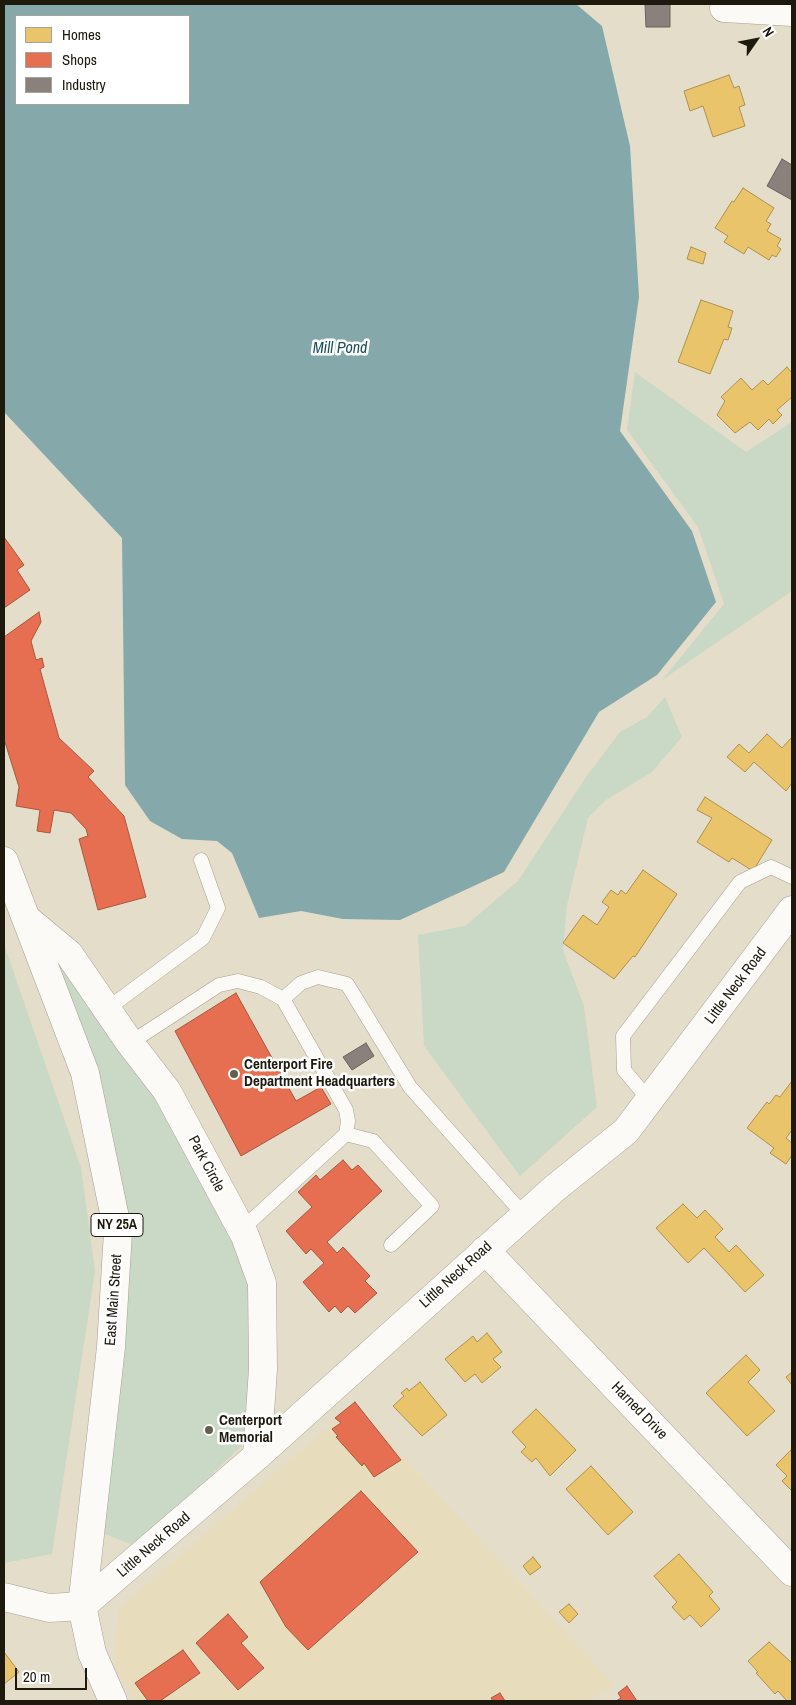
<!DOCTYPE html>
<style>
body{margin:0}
#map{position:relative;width:796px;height:1705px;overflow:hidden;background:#e4ddca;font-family:"Archivo Narrow",sans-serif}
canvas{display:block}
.frame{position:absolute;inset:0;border:5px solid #1d190c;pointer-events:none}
.legend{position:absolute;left:15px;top:15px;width:175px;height:90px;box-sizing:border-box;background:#fff;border:1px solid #a5a39e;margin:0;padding:6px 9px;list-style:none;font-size:15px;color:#1d190c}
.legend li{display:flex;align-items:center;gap:10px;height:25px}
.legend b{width:25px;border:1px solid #a5a39e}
.north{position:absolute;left:731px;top:15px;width:50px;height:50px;-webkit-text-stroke:4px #fff;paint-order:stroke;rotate:57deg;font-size:14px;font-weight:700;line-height:20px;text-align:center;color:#1d190c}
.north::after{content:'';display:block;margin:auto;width:18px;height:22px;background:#1d190c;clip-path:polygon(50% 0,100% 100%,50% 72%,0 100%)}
.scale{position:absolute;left:15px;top:1668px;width:72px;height:22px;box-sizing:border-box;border:2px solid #1d190c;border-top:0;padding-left:6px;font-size:15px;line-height:18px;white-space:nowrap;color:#1d190c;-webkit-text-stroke:4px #fff;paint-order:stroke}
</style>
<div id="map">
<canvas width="796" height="1705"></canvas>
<div class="frame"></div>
<ul class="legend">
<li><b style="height:14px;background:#e9c46a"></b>Homes</li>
<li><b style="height:14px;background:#e76f51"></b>Shops</li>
<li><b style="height:14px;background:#8a817c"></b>Industry</li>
</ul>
<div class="north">N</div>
<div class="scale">20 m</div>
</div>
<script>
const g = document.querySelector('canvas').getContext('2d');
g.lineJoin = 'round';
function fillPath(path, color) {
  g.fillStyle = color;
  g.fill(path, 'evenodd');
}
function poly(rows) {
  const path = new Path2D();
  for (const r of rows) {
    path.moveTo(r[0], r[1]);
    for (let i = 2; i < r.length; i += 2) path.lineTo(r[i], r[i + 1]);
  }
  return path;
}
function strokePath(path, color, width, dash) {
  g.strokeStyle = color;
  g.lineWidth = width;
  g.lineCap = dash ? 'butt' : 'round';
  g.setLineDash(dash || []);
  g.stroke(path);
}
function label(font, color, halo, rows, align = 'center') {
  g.font = font + ' "Archivo Narrow",sans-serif';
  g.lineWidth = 5;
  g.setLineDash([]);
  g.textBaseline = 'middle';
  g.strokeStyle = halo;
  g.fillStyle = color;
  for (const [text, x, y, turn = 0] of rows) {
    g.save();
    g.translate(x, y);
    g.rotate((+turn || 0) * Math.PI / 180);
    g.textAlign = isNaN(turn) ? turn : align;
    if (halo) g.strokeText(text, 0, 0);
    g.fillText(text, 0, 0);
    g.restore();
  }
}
const built = poly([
 [355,1404,615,1685,586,1701,135,1701,114,1666,119,1608]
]);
const green = poly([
 [635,372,746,452,792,422,792,591,662,680,724,604,698,527,627,430],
 [665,697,682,737,652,772,606,800,588,818,567,905,563,950,584,1006,597,1107,520,1176,424,1046,418,935,465,926,518,881,586,777,620,732,647,717],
 [42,940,159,1090,254,1280,249,1320,252,1350,248,1439,194,1492,133,1545,100,1532,126,1240],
 [4,944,81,1168,95,1271,52,1554,4,1563]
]);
const water = poly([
 [4,4,576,4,602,26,630,146,639,297,620,431,692,531,716,602,657,675,599,712,504,872,400,920,343,919,301,911,259,918,232,853,217,841,182,839,150,821,125,785,122,538,4,412],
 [16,16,189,16,189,104,16,104]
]);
const homes = poly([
 [729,75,734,88,739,86,745,105,739,107,745,126,713,137,703,106,690,111,684,91,729,75],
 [743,188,774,208,766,221,771,224,767,231,781,239,777,246,781,249,776,257,772,255,769,260,748,247,744,254,724,242,728,236,715,228,732,201,734,202,743,188],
 [691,247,706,253,703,264,687,259,691,247],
 [701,300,733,311,728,327,732,328,728,340,724,339,710,374,678,362,701,300],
 [787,367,792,373,792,397,777,410,782,415,773,424,769,419,758,430,750,422,735,433,717,415,725,401,721,397,741,378,752,390,763,380,768,385,787,367],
 [767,734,782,748,792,737,792,783,786,791,754,762,745,772,727,757,739,744,749,753,767,734],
 [705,797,772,840,753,871,732,858,729,862,697,842,712,818,697,810,705,797],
 [643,870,677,894,635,957,633,956,614,979,563,943,583,915,597,925,609,907,602,902,611,890,618,895,621,890,626,894,643,870],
 [792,1081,792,1130,786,1138,792,1143,792,1155,786,1164,770,1153,774,1148,747,1128,767,1102,769,1104,776,1095,780,1097,792,1081],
 [683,1204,697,1218,705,1210,723,1229,715,1237,729,1252,736,1245,764,1275,745,1292,704,1248,688,1263,656,1228,683,1204],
 [487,1333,502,1352,493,1359,501,1367,482,1383,475,1374,465,1382,445,1359,473,1336,477,1342,487,1333],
 [746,1355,760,1370,748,1382,775,1411,747,1436,706,1393,746,1355],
 [792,1372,792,1385,786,1377,792,1372],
 [420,1382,447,1415,422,1436,393,1406,404,1396,401,1393,407,1388,409,1391,420,1382],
 [536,1409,576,1450,550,1476,536,1458,532,1462,521,1452,526,1447,512,1432,536,1409],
 [792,1449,792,1491,782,1481,787,1476,776,1465,792,1449],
 [591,1466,633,1512,608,1535,566,1489,591,1466],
 [679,1554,713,1592,709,1596,720,1609,701,1627,690,1615,684,1620,672,1607,677,1602,654,1576,679,1554],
 [533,1557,541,1567,530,1575,523,1566,533,1557],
 [569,1604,578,1614,569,1623,559,1612,569,1604],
 [769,1642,792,1663,792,1701,787,1701,778,1691,775,1694,756,1673,758,1672,748,1661,769,1642],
 [4,1652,19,1672,4,1684,4,1652]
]);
const shops = poly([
 [4,537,24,565,17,570,30,590,4,608,4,537],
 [39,612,41,622,31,641,36,660,42,658,44,667,40,669,59,738,94,771,88,777,124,816,146,897,98,910,79,839,88,836,86,829,71,813,54,810,50,833,37,831,40,810,16,806,19,787,4,739,4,637,39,612],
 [236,993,296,1101,321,1087,331,1104,241,1156,175,1031,236,993],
 [343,1160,352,1170,358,1165,382,1191,327,1242,337,1253,343,1247,370,1276,365,1281,377,1293,355,1313,348,1306,341,1313,335,1306,329,1312,303,1282,324,1263,311,1249,306,1254,286,1231,312,1207,298,1192,316,1175,320,1180,343,1160],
 [355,1402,401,1460,374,1477,364,1463,362,1466,336,1437,338,1436,332,1429,341,1423,335,1418,355,1402],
 [361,1491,418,1552,308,1650,286,1627,260,1582,361,1491],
 [228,1614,248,1637,241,1643,264,1668,238,1690,196,1643,228,1614],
 [183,1650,200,1673,160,1701,148,1701,135,1683,183,1650],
 [627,1686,637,1701,616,1701,621,1698,618,1693,627,1686],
 [500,1693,505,1701,493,1701,491,1698,500,1693]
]);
const industry = poly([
 [645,4,670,4,670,27,646,27,645,4],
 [782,159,792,165,792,200,767,186,782,159],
 [366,1043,374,1056,352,1070,343,1057,366,1043]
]);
const lane = poly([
 [283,999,301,983,318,977,347,984,410,1087,524,1215],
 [107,1009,203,938,218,908,201,860],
 [130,1043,219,985,238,981,261,987,283,999,346,1110,348,1121,346,1134],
 [649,1100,624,1070,623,1036,740,882,771,867,792,877],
 [241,1230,346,1134,373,1141,432,1206,391,1245]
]);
const street = poly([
 [724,8,792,12],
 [28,920,69,954,130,1043,167,1091,245,1236,262,1283,263,1369,257,1456],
 [485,1250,792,1572]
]);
const secondary = poly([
 [4,1597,49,1608,82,1606,257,1456,555,1188,626,1131,792,910]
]);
const primary = poly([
 [4,861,85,1073,118,1232,111,1347,82,1606,92,1653,113,1701]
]);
const markers = [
 [234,1074,5,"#635e4e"],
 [209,1430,5,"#635e4e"]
];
const shields = [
 [117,1225,52]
];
const shieldNames = [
 ["NY 25A",117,1225]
];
const streetNames = [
 ["Little Neck Road",736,986,-53],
 ["Park Circle",206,1164,62],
 ["Little Neck Road",456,1275,-42],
 ["East Main Street",114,1300,-86],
 ["Harned Drive",639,1411,46],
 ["Little Neck Road",154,1545,-41]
];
const poiNames = [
 ["Centerport Fire",244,1065],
 ["Department Headquarters",244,1082],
 ["Centerport",219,1421],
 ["Memorial",219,1438]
];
const waterNames = [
 ["Mill Pond",340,349]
];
fillPath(built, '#e7dcbc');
fillPath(green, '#c9d9c6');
fillPath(water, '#85a9ab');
fillPath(homes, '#e9c46a');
strokePath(homes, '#ac914e', 1);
fillPath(shops, '#e76f51');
strokePath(shops, '#aa553c', 1);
fillPath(industry, '#8a817c');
strokePath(industry, '#69625a', 1);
strokePath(lane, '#a5a091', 15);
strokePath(street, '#a5a091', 29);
strokePath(secondary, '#a5a091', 29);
strokePath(primary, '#a5a091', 29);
strokePath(lane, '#fbfaf7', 14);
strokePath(street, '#fbfaf7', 28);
strokePath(secondary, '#fbfaf7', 28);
strokePath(primary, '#fbfaf7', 28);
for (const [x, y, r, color] of markers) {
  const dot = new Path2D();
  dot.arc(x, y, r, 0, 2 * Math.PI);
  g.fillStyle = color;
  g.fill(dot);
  strokePath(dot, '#fff', 2);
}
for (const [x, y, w] of shields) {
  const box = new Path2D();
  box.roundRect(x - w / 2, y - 11.5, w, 23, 4);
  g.fillStyle = '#fff';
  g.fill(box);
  strokePath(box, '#1d190c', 1);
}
label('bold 14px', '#1d190c', null, shieldNames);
label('15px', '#1d190c', '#fff', streetNames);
label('bold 15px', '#1d190c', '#fff', poiNames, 'left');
label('italic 16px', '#1c4e56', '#fff', waterNames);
</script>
